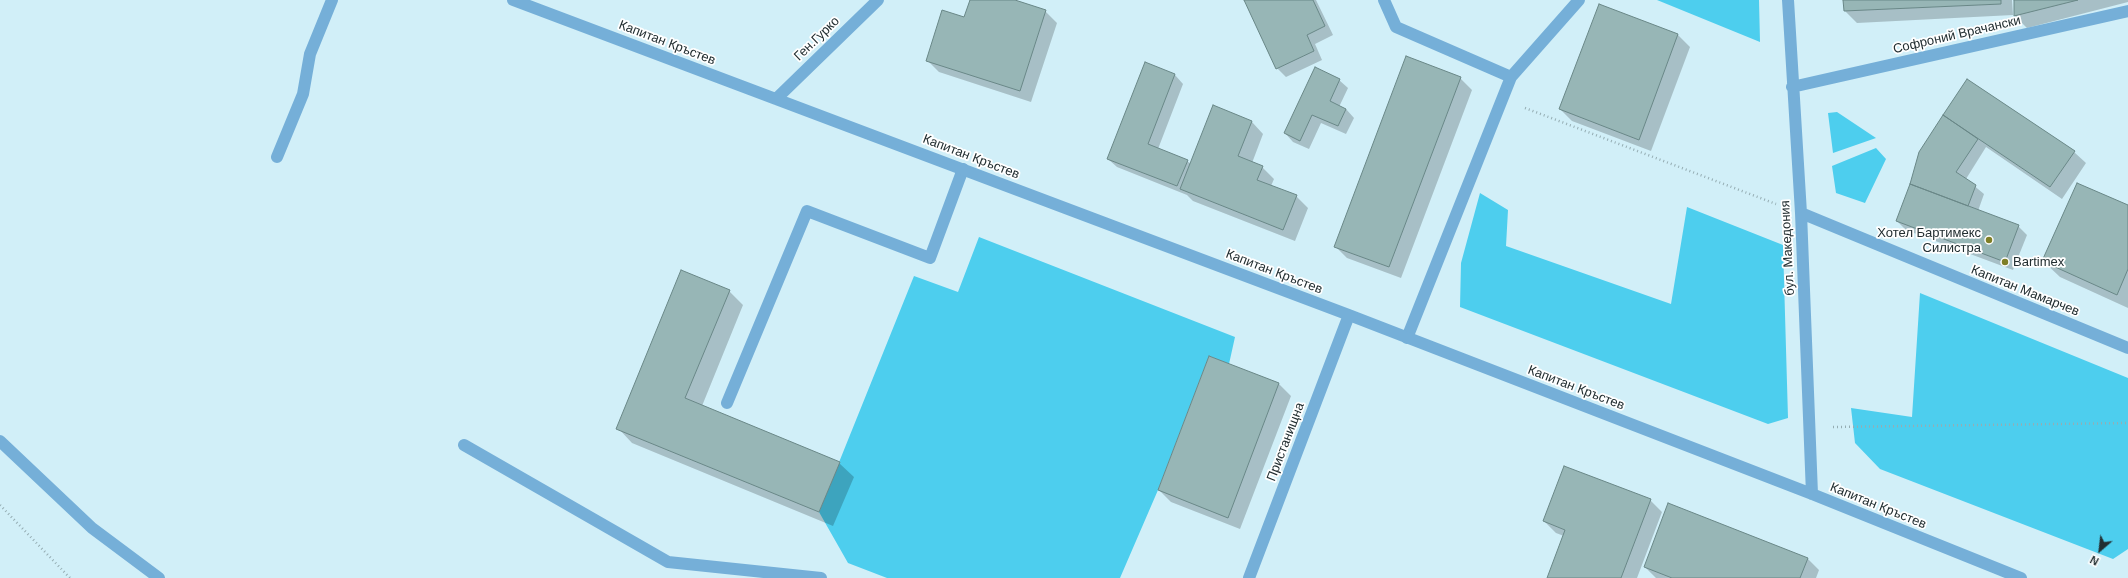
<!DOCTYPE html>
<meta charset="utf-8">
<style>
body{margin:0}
#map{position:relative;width:2128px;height:578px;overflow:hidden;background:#d1eff8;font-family:Helvetica,sans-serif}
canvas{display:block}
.north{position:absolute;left:2080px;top:530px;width:40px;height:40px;-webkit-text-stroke:3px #fff;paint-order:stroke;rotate:208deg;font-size:11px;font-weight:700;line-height:16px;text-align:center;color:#222e31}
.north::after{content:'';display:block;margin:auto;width:14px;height:18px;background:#222e31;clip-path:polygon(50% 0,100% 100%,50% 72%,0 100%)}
</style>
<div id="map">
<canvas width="2128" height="578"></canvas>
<div class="north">N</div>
</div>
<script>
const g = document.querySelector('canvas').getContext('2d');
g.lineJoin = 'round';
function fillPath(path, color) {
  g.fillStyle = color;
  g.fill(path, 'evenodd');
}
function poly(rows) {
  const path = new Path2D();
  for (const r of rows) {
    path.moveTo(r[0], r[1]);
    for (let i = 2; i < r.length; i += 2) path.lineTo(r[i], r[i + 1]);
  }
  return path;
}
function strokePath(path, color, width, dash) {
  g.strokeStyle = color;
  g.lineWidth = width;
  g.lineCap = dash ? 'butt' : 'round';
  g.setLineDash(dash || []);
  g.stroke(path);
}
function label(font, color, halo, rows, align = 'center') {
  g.font = font + ' Helvetica,sans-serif';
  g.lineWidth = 3.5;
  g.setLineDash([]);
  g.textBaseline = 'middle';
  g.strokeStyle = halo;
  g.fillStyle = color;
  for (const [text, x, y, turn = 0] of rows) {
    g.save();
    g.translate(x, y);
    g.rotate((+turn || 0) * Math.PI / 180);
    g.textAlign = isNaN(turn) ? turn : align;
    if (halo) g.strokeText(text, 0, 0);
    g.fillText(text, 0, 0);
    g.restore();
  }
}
const green = poly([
 [1657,0,1759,0,1760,42],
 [1837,112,1876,138,1833,153,1828,113],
 [1876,148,1886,159,1865,203,1836,193,1832,166],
 [1480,193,1508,210,1506,246,1671,304,1687,207,1783,245,1788,418,1768,424,1460,307,1461,263],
 [979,237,1235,337,1229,364,1209,356,1158,490,1120,578,887,578,848,563,819,512,914,276,958,292],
 [1920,293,2128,378,2128,549,2113,559,1880,469,1855,443,1851,408,1912,417]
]);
const shadow = poly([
 [971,0,1011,0,1045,11,1057,23,1031,102,939,72,927,60,965,18],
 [1245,0,1316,0,1333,35,1315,44,1322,60,1286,77,1277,68],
 [1844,0,2012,0,2013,15,1857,23,1845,11],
 [2015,0,2128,0,2128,2,2027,28,2015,16],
 [1600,5,1678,35,1690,47,1651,151,1572,121,1560,109],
 [1146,64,1175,75,1183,84,1158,149,1187,161,1191,164,1252,122,1263,134,1252,163,1262,167,1274,179,1271,186,1296,196,1308,208,1295,241,1193,201,1187,195,1117,167,1108,159],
 [1460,78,1472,90,1401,278,1347,258,1335,246],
 [1339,80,1348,88,1339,107,1346,109,1354,118,1346,134,1321,123,1309,149,1293,142,1285,133],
 [1944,115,2074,152,2086,163,2062,199,1986,147,1966,179,1984,194,1978,211,2018,226,2027,235,2013,270,1906,230,1897,221,1911,184,1919,153],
 [2128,206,2128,308,2060,277,2043,261],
 [729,291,743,305,702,406,839,463,854,477,833,526,632,443,618,428],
 [1210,357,1279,384,1291,396,1240,529,1171,502,1159,490],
 [1650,500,1662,512,1637,578,1548,578,1564,536,1556,533,1544,521],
 [1807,558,1819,570,1816,578,1656,578,1645,567]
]);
const building = poly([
 [970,0,1015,0,1046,10,1020,91,926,61,942,10,964,17,970,0],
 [1244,0,1313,0,1325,26,1307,35,1314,51,1276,69,1244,0],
 [1843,0,2001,0,2001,4,1844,11,1843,0],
 [2014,0,2078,0,2014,16,2014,0],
 [1599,4,1678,34,1639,140,1559,109,1599,4],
 [1406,56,1461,77,1389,267,1334,247,1406,56],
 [1145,62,1175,74,1148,144,1188,160,1177,186,1107,159,1145,62],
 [1315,67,1340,79,1330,101,1346,109,1338,126,1312,115,1300,141,1284,133,1315,67],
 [1967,79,2075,151,2050,187,1943,115,1967,79],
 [1213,105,1252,121,1238,156,1263,166,1257,180,1297,195,1283,230,1180,189,1213,105],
 [1943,115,1978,139,1956,172,1976,185,1968,206,1910,184,1919,152,1943,115],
 [2077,183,2128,205,2128,269,2117,295,2042,261,2077,183],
 [1910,184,2019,225,2005,262,1896,221,1910,184],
 [681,270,730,290,685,398,840,462,819,512,616,429,681,270],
 [1209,356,1279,383,1228,518,1158,490,1209,356],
 [1564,466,1651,499,1621,578,1547,578,1565,530,1543,521,1564,466],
 [1668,503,1808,558,1800,578,1672,578,1644,567,1668,503]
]);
const path = poly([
 [1525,108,1776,204],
 [1833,427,2128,423],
 [0,505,70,578]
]);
const service = poly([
 [1384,0,1396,27,1511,77,1407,338],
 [1511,77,1579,0],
 [277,157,303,94,310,54,332,0],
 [727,403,807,211,930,258,963,169],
 [0,441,92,528,159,578],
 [464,445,668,562,821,578]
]);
const minor = poly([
 [513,0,1349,315,1812,494,2021,578],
 [1788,0,1801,213,1812,494],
 [1792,87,2128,11],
 [776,99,878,0],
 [1801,213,2128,348],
 [1249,578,1349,315]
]);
const markers = [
 [1989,240,4,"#7f7f27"],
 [2005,262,4,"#7f7f27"]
];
const streetNames = [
 ["Софроний Врачански",1957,35,-13],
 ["Ген.Гурко",817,39,-44],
 ["Капитан Кръстев",667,43,21],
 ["Капитан Кръстев",971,157,21],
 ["бул. Македония",1788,248,-93],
 ["Капитан Кръстев",1274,272,21],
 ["Капитан Мамарчев",2025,291,22],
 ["Капитан Кръстев",1576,388,21],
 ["Пристанищна",1286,442,-69],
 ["Капитан Кръстев",1878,506,22]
];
const poiNames = [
 ["Хотел Бартимекс",1981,233],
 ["Силистра",1981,248],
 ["Bartimex",2013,262,"left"]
];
fillPath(green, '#4dceee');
fillPath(shadow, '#0003');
fillPath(building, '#97b6b6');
strokePath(building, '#698787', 1);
strokePath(path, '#95adb3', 2.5, [1, 3]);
strokePath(service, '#75afd8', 12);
strokePath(minor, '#75afd8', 12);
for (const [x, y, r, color] of markers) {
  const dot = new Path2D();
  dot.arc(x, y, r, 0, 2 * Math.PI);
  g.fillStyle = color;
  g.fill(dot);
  strokePath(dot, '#fff', 1.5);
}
label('13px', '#222e31', '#fff', streetNames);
label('13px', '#222e31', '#fff', poiNames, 'right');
</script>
